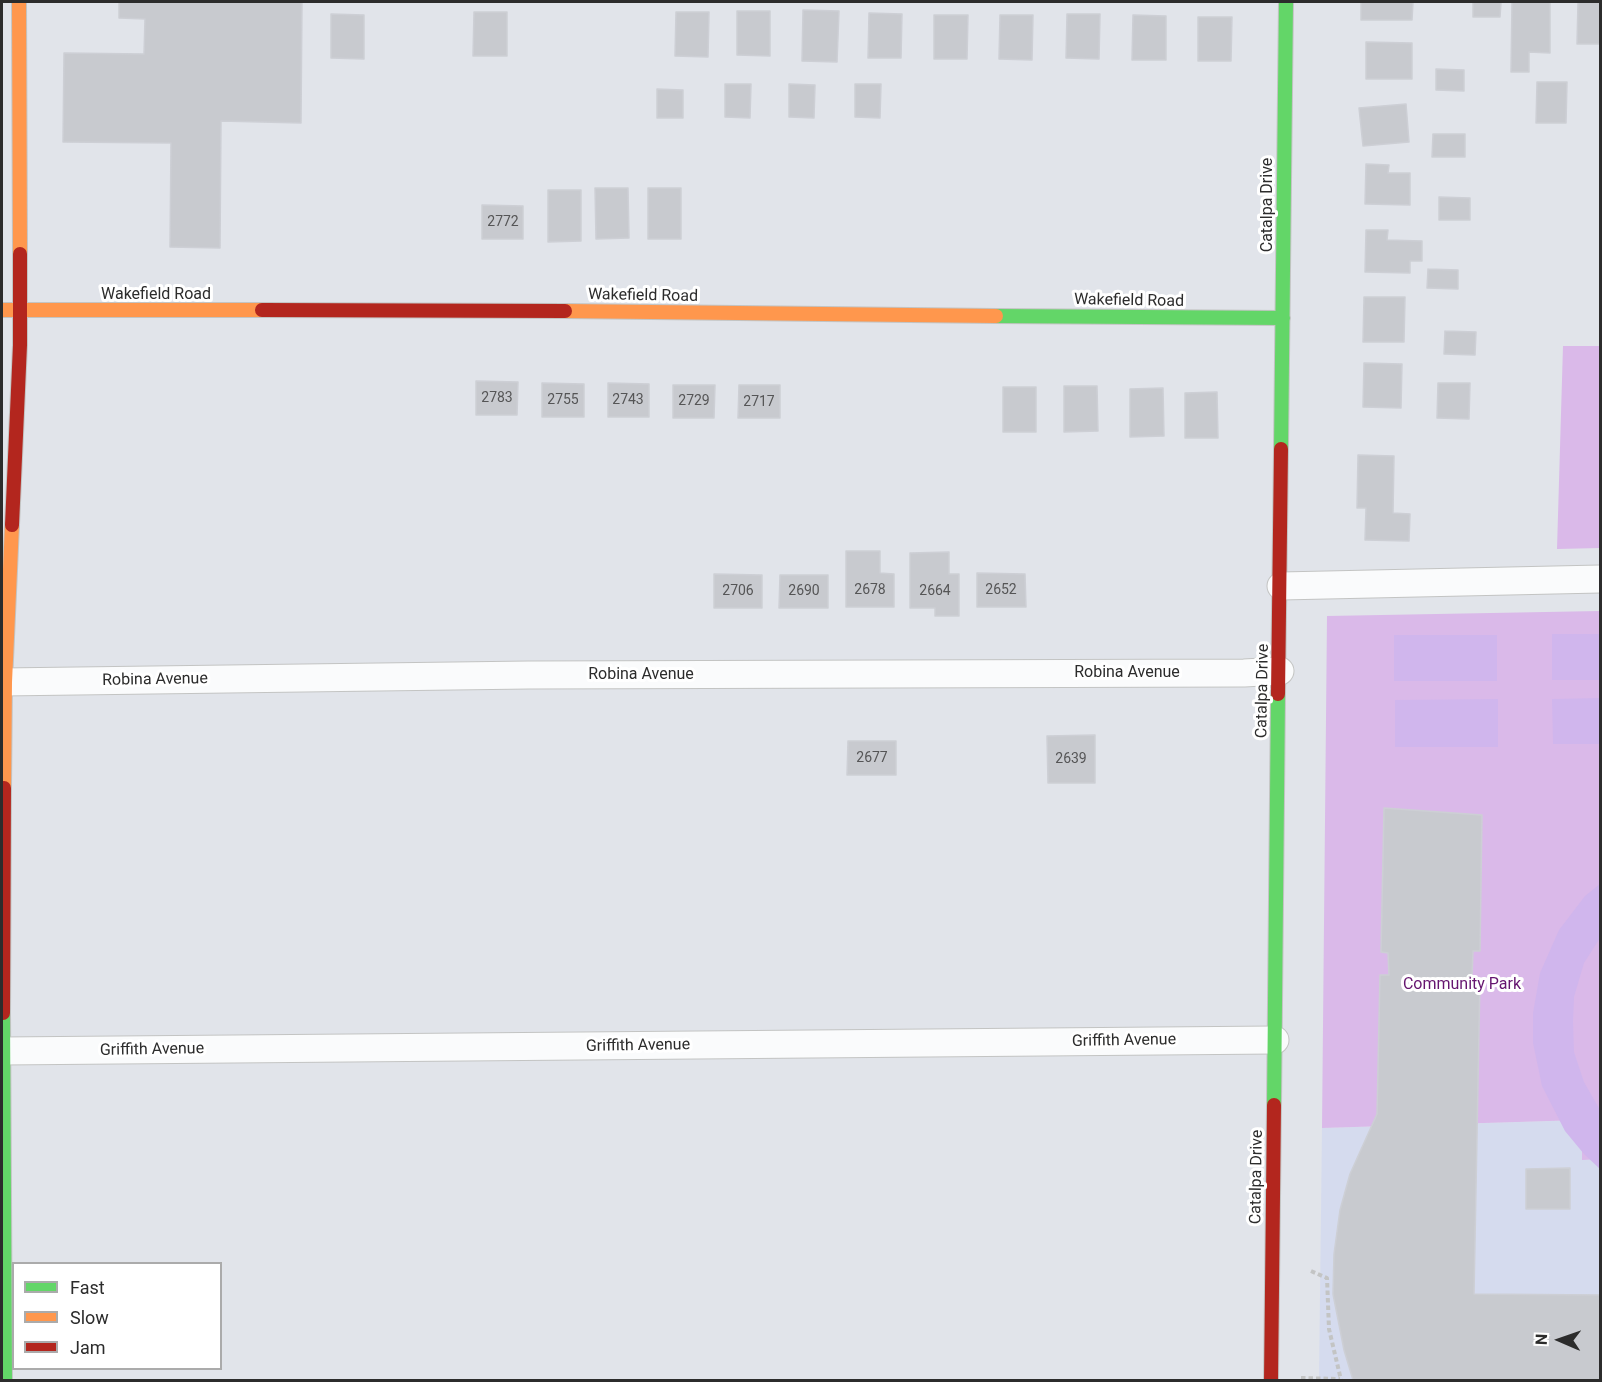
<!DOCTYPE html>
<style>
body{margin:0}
#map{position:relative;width:1602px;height:1382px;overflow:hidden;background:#e1e4ea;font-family:Roboto,sans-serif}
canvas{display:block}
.frame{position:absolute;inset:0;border:3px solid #2c2c2c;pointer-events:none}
.legend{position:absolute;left:12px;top:1262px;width:210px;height:108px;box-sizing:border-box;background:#fff;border:2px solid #ababab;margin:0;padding:8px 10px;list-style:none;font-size:18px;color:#2c2c2c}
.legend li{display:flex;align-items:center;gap:12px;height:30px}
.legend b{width:30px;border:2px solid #ababab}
.north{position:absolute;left:1530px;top:1310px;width:60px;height:60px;-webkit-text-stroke:4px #fff;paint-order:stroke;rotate:272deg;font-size:16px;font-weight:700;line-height:24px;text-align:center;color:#2c2c2c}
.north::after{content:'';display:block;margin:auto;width:21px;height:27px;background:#2c2c2c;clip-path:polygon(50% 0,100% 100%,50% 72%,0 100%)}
</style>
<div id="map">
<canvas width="1602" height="1382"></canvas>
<div class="frame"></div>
<ul class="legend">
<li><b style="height:8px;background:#63d668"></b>Fast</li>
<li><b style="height:8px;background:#ff974d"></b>Slow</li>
<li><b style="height:8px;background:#b3261e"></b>Jam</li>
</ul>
<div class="north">N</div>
</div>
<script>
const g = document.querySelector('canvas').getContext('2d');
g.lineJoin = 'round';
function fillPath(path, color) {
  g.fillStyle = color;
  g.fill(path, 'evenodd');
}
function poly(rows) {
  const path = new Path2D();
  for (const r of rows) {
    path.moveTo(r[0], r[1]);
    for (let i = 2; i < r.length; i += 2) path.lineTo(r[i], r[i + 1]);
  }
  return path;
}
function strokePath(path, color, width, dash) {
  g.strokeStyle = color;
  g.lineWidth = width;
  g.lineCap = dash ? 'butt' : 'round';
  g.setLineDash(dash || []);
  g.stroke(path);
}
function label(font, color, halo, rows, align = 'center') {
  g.font = font + ' Roboto,sans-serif';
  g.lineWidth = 6;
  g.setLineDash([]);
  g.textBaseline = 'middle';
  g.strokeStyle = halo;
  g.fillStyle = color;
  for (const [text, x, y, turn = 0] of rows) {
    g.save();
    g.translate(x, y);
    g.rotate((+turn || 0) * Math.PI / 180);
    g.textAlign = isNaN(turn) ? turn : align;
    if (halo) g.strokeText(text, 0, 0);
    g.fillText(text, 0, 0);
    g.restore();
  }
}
const education = poly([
 [1583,1120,1600,1159,1600,1380,1319,1380,1322,1128]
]);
const green = poly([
 [1563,346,1600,346,1600,548,1557,549],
 [1600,611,1600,1159,1582,1160,1582,1120,1322,1128,1327,616]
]);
const pitch = poly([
 [1552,634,1600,634,1600,680,1552,680],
 [1394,635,1497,635,1497,681,1394,681],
 [1600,698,1600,744,1553,744,1552,699],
 [1498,699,1498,747,1395,747,1395,700],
 [1600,884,1600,938,1584,963,1574,997,1573,1021,1574,1052,1584,1082,1600,1110,1600,1169,1584,1154,1565,1131,1542,1086,1533,1043,1533,1013,1540,973,1559,930,1585,896]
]);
const building = poly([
 [119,2,302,2,301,123,221,121,220,248,170,247,171,143,63,142,64,53,144,54,145,19,119,18,119,2],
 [1361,2,1413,2,1412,20,1361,20,1361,2],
 [1473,2,1501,2,1500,17,1473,17,1473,2],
 [1512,2,1550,2,1550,53,1529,52,1529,72,1511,72,1512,2],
 [1578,2,1600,2,1600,44,1577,44,1578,2],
 [803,10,839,11,837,62,802,61,803,10],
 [737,11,770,11,770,56,737,55,737,11],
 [474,12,507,12,507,56,473,56,474,12],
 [676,12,709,12,708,57,675,56,676,12],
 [869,13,902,14,901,58,868,58,869,13],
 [331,14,364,15,364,59,331,58,331,14],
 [1067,14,1100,14,1099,59,1066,58,1067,14],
 [934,15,968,15,967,59,934,59,934,15],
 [1000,15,1033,15,1032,60,999,59,1000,15],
 [1133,15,1166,16,1166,60,1132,60,1133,15],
 [1198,17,1232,17,1231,61,1198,61,1198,17],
 [1366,42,1412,43,1412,79,1366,79,1366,42],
 [1436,69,1464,70,1464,91,1436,90,1436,69],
 [1537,82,1567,82,1566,123,1536,123,1537,82],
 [725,84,751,84,750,118,725,117,725,84],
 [789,84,815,85,814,118,789,117,789,84],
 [855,84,881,84,880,118,855,117,855,84],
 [657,89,683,90,683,118,657,118,657,89],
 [1406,104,1409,142,1363,146,1359,108,1406,104],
 [1433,134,1465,134,1465,157,1432,157,1433,134],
 [1366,164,1389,165,1388,173,1410,173,1410,205,1365,204,1366,164],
 [595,188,628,188,629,238,596,239,595,188],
 [648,188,681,188,681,239,648,239,648,188],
 [548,190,581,190,581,241,548,242,548,190],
 [1439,197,1470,198,1470,220,1439,220,1439,197],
 [482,205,523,206,523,239,482,239,482,205],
 [1366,230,1388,230,1387,240,1422,241,1422,261,1410,261,1410,273,1365,272,1366,230],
 [1428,269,1458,270,1458,289,1427,288,1428,269],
 [1364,297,1405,297,1404,342,1363,342,1364,297],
 [1445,331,1476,332,1475,355,1444,354,1445,331],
 [1364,363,1402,364,1401,408,1363,407,1364,363],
 [476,381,518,382,517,415,476,415,476,381],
 [542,383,584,384,584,417,542,417,542,383],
 [608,383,649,384,649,417,608,417,608,383],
 [1438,383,1470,383,1469,419,1437,418,1438,383],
 [673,385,715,385,714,418,673,418,673,385],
 [739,385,780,385,780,418,738,418,739,385],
 [1064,386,1097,386,1098,431,1064,432,1064,386],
 [1003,387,1036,387,1036,432,1003,432,1003,387],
 [1163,388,1164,436,1130,437,1130,389,1163,388],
 [1217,392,1218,438,1185,438,1185,393,1217,392],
 [1358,455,1394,456,1393,513,1410,514,1409,541,1365,540,1366,508,1357,508,1358,455],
 [846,551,880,551,880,573,894,574,894,607,846,607,846,551],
 [949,552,949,574,959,574,959,616,935,616,935,608,910,608,910,553,949,552],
 [977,573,1025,574,1026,607,977,607,977,573],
 [714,574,762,575,762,608,714,608,714,574],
 [780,575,828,575,828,608,779,608,780,575],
 [1095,735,1095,783,1048,783,1047,736,1095,735],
 [848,741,896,741,896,775,847,775,848,741],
 [1384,808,1482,815,1480,951,1473,951,1472,977,1480,978,1474,1294,1600,1295,1600,1380,1353,1380,1344,1350,1333,1294,1334,1254,1340,1210,1350,1174,1377,1114,1380,975,1389,975,1388,953,1381,952,1384,808],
 [1570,1168,1570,1209,1526,1209,1526,1169,1570,1168]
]);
const path = poly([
 [1311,1271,1327,1278,1329,1329,1341,1380],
 [1301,1378,1340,1379]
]);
const street = poly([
 [1281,586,1600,579],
 [2,682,529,675,1244,673,1280,671],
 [2,1051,1275,1040]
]);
const fast = poly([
 [996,316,1283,318],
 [1281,449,1286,2],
 [3,1013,5,1380],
 [1274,1105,1278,694]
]);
const slow = poly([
 [19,2,20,254],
 [2,310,262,310],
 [565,311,996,316],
 [4,788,5,682,12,525]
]);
const jam = poly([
 [262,310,565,311],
 [12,525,20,345,20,254],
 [1278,694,1281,449],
 [3,1013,4,788],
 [1271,1380,1274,1105]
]);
const numberNames = [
 ["2772",503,222],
 ["2783",497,398],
 ["2755",563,400],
 ["2743",628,400],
 ["2729",694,401],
 ["2717",759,402],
 ["2678",870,590],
 ["2652",1001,590],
 ["2706",738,591],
 ["2690",804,591],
 ["2664",935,591],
 ["2677",872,758],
 ["2639",1071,759]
];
const streetNames = [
 ["Catalpa Drive",1268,205,-90],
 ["Wakefield Road",156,295],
 ["Wakefield Road",643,296,1],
 ["Wakefield Road",1129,301,1],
 ["Robina Avenue",1127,673],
 ["Robina Avenue",641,675],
 ["Robina Avenue",155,680,-1],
 ["Catalpa Drive",1263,691,-89],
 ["Griffith Avenue",1124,1041,-1],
 ["Griffith Avenue",638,1046,-1],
 ["Griffith Avenue",152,1050,-1],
 ["Catalpa Drive",1257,1177,-89]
];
const parkNames = [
 ["Community Park",1462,985]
];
fillPath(education, '#d5dbee');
fillPath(green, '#dab9e9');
fillPath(pitch, '#d0b6ed');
fillPath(building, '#c8cacf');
strokePath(building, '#cdcfd5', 1.5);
strokePath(street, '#c3c4c3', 29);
strokePath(fast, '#c3c4c3', 16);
strokePath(slow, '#c3c4c3', 16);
strokePath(jam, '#c3c4c3', 16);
strokePath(path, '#c3c4c4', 4, [4.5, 3]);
strokePath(street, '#fafbfc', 27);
strokePath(fast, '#63d668', 14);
strokePath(slow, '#ff974d', 14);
strokePath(jam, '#b3261e', 14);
label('14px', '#555556', null, numberNames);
label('16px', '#2c2c2c', '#fff', streetNames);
label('16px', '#65156f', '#fff', parkNames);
</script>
